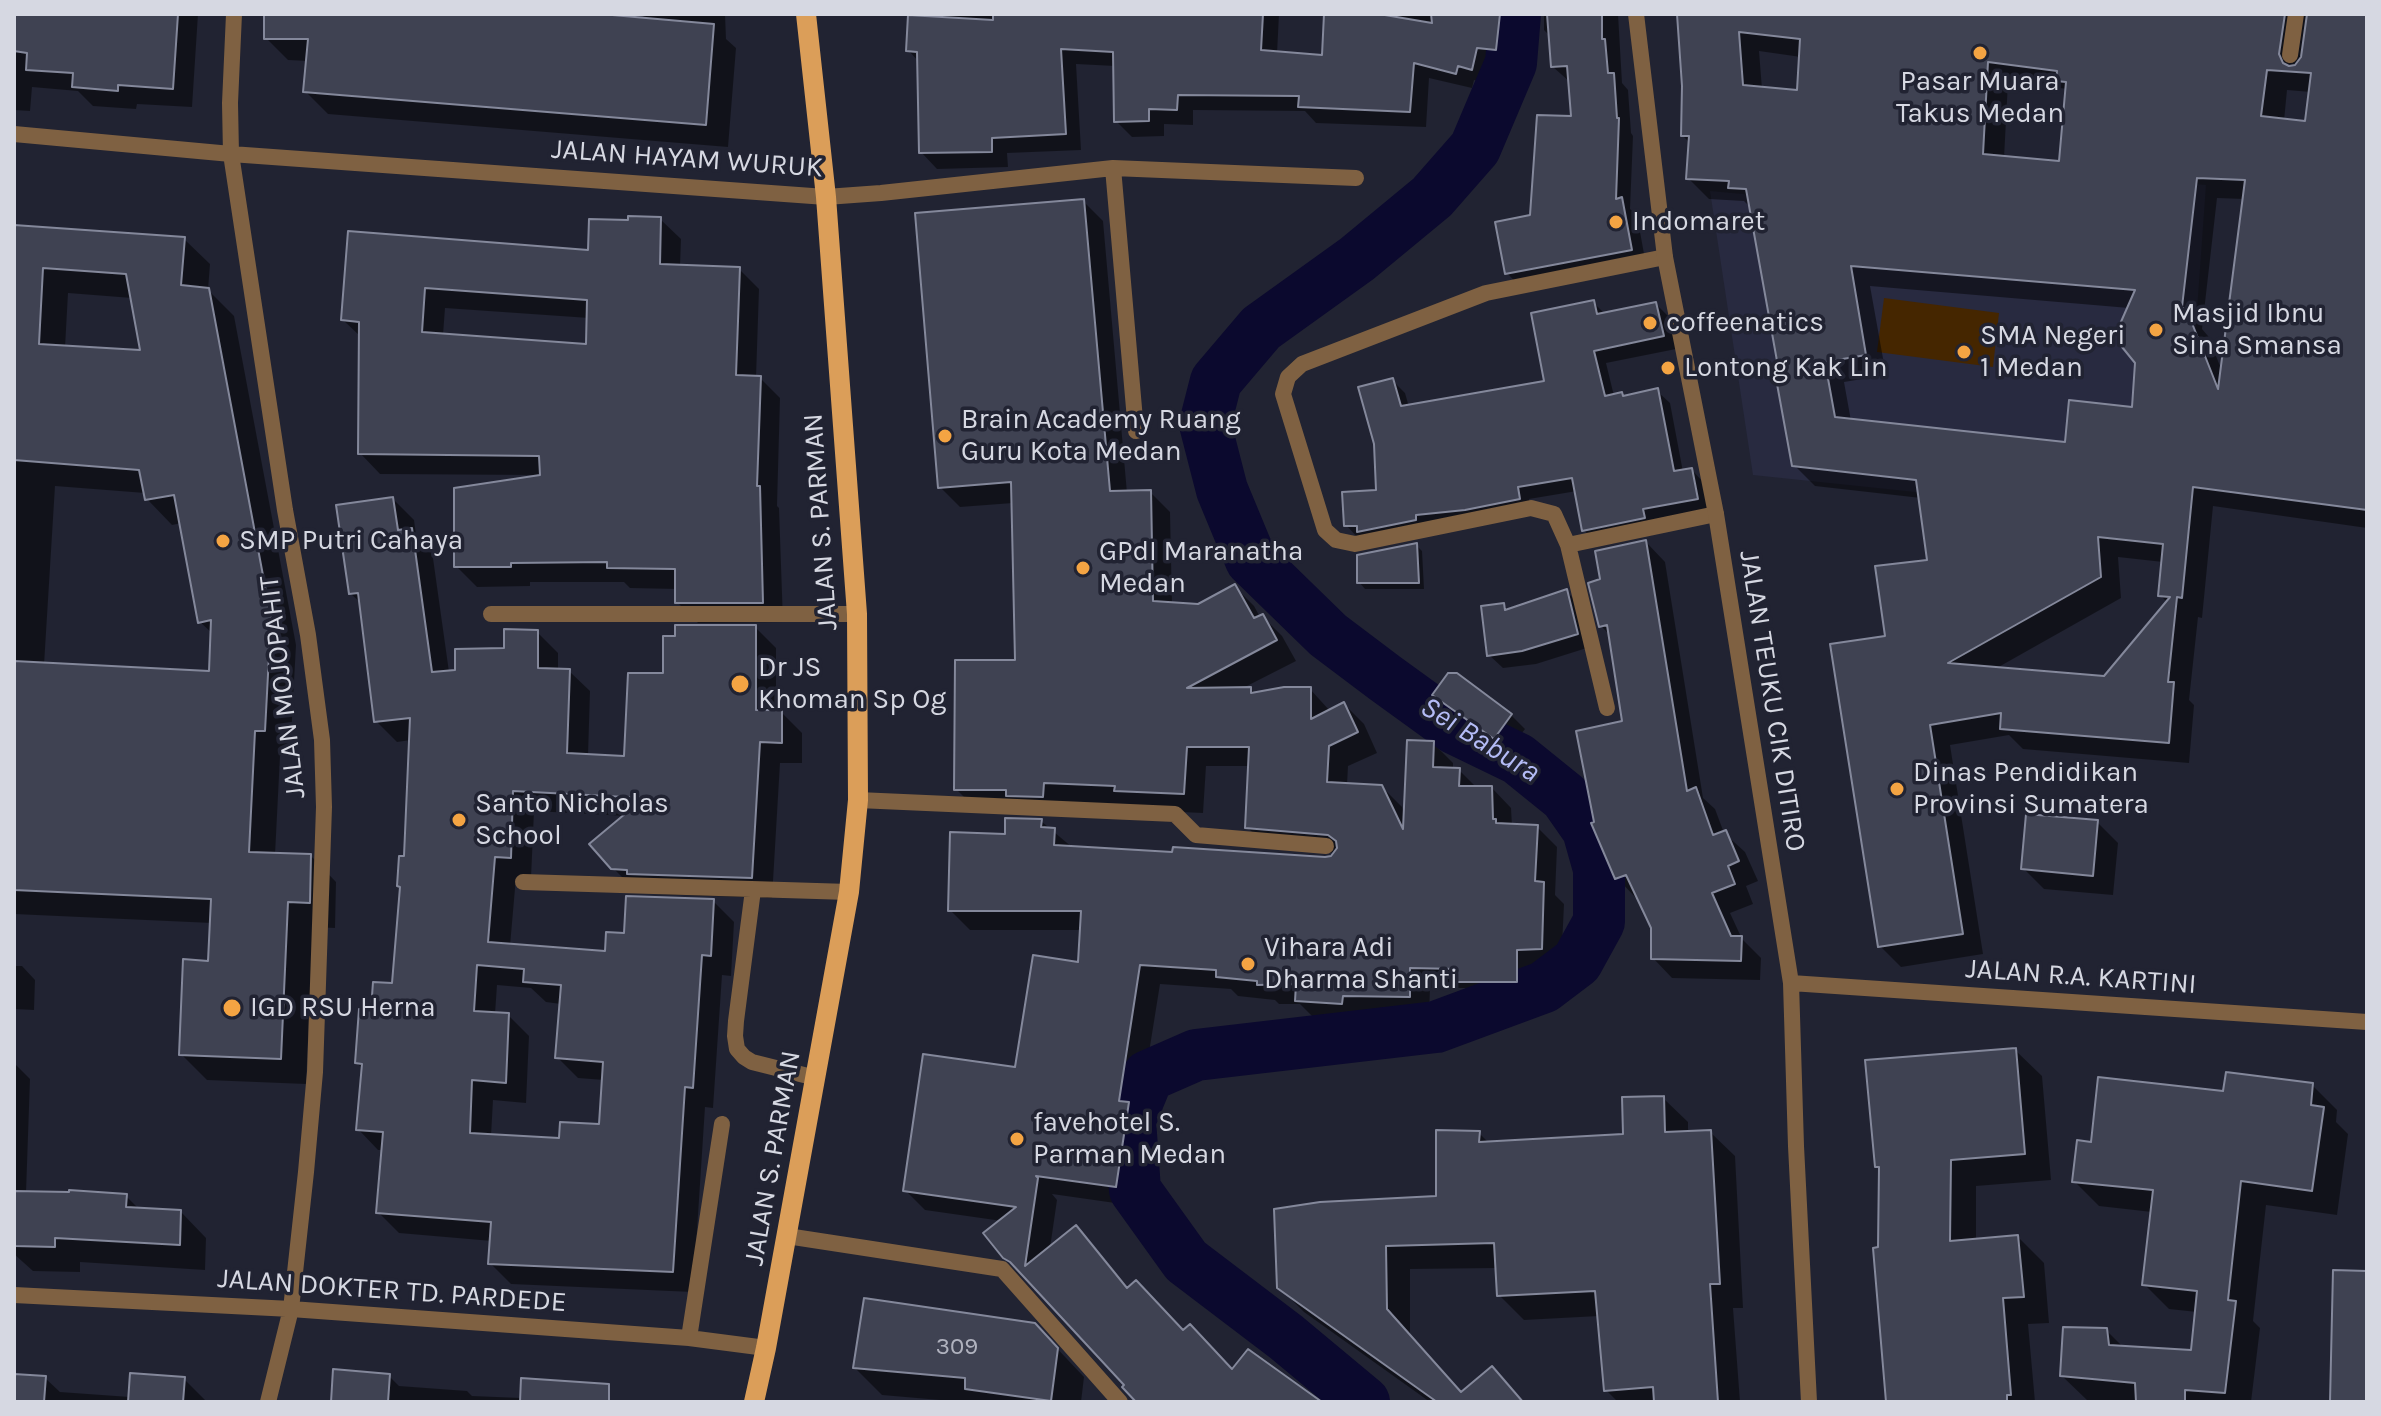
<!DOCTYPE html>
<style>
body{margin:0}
#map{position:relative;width:2381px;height:1416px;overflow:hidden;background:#212332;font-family:Karla,sans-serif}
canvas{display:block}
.frame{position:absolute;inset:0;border:16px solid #d6d8e2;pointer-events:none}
</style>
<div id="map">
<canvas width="2381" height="1416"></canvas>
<div class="frame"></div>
</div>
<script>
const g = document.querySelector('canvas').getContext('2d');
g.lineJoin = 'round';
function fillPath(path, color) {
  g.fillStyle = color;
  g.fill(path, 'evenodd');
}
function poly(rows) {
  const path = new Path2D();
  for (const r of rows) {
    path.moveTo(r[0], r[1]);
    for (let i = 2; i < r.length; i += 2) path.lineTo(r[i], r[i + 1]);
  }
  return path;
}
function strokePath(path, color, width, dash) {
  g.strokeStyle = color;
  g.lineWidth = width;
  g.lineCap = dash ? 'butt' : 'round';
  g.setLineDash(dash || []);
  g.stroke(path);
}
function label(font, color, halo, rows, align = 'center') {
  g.font = font + ' Karla,sans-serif';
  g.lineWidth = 7;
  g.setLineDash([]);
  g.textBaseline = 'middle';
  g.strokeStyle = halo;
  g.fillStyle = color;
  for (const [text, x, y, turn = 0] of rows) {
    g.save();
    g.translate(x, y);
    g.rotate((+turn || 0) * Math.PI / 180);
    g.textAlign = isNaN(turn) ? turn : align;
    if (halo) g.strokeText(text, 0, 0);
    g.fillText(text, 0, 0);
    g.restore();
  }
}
const built = poly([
 [2143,179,2206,185,2182,520,1753,475,1710,191,2138,230]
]);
const green = poly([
 [1884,298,1999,313,1993,367,1877,352]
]);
const shadow = poly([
 [14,14,198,14,192,107,137,104,136,109,93,106,78,91,32,87,30,111,14,110],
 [266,14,615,14,616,17,644,20,643,14,725,14,726,39,736,48,728,147,328,114,305,91,308,61,288,60,266,38],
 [909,14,1495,14,1480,38,1496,54,1488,84,1474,80,1472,88,1429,78,1426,127,1316,123,1305,111,1193,110,1193,125,1164,124,1164,136,1132,137,1116,121,1115,66,1076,64,1081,150,1007,153,1008,167,937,169,921,152,919,62,908,50],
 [1279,14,1326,14,1324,57,1277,54],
 [1544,14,1618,14,1622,83,1628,90,1631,133,1633,136,1630,209,1637,215,1646,265,1522,289,1507,273,1573,118,1570,82,1553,67,1551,37,1544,30],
 [1680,14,2367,14,2367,528,2213,506,2202,618,2198,617,2189,700,2194,705,2189,763,2023,749,2009,735,1950,745,1983,954,1901,967,1880,946,1888,637,1930,562,1921,498,1815,486,1794,465,1781,373,1752,209,1744,201,1709,199,1688,178,1690,143,1683,136,1684,86],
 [1759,51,1801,57,1799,92,1762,89],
 [2008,82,2068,89,2061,163,2004,158],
 [2287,90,2311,92,2307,123,2284,121],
 [2217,198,2244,199,2222,371,2208,336,2202,329],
 [1870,286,2129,308,2137,362,2133,409,2066,444,1851,421,1844,382,1886,375],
 [2118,557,2163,562,2160,595,2168,603,2105,678,1995,669,2121,598],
 [1083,201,1103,221,1127,493,1150,492,1170,512,1172,604,1199,606,1234,586,1254,606,1260,617,1262,616,1282,636,1296,661,1241,689,1251,689,1256,694,1310,689,1330,711,1344,704,1364,724,1377,753,1348,766,1347,785,1382,787,1402,807,1405,815,1433,743,1453,763,1453,770,1459,770,1477,788,1492,788,1511,808,1512,826,1537,827,1557,847,1555,895,1564,904,1561,968,1536,969,1536,1001,1479,1001,1465,988,1430,988,1429,1016,1362,1015,1361,1023,1317,1021,1300,1004,1279,1004,1275,1000,1238,996,1231,989,1160,984,1139,1115,1148,1124,1136,1206,1052,1194,1057,1200,1050,1248,1076,1228,1129,1289,1233,1372,1318,1402,1139,1402,1029,1279,1004,1257,1002,1221,925,1210,905,1190,1017,1069,1080,964,1082,930,970,930,950,910,1007,836,1041,821,1073,848,1325,859,1333,857,1335,853,1267,847,1247,827,1250,766,1206,766,1203,813,1136,810,976,809,956,789,1017,662,1013,503,960,507,940,487],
 [660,219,681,239,680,267,739,269,759,289,756,378,760,378,780,398,777,506,779,508,783,622,698,623,677,602,677,589,630,588,624,582,530,582,530,586,477,587,456,566,537,475,380,474,360,453,361,337,343,320,350,233,590,252,590,221],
 [445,308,589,318,588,347,443,335],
 [14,227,184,239,210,264,208,290,234,316,296,645,290,756,280,756,275,855,311,856,336,882,335,928,313,927,306,1084,207,1080,181,1054,210,963,212,923,14,914],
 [68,293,132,298,142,352,65,348],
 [55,486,145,493,147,499,172,525,182,523,200,622,213,634,211,673,44,665],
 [1593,302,1606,315,1656,304,1669,317,1676,349,1606,363,1614,396,1622,394,1625,398,1657,391,1670,403,1683,472,1692,470,1704,483,1710,512,1596,543,1584,530,1577,491,1529,499,1531,511,1358,538,1346,525,1378,492,1392,380,1405,393,1409,407,1546,383],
 [393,499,414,520,416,535,432,551,449,672,506,650,537,632,558,653,558,670,569,671,590,691,588,756,626,758,665,675,755,627,776,648,776,712,781,712,802,733,802,763,780,763,772,898,650,894,646,890,634,889,613,868,626,816,534,811,531,878,516,877,510,946,607,954,626,935,713,901,734,922,731,976,722,975,713,1108,705,1107,693,1292,511,1284,490,1263,492,1241,399,1233,378,1212,383,1150,378,1150,358,1129,363,1069,357,1063,373,1012,394,985,406,858,411,740,397,742,376,721,362,604,351,594],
 [497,985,531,988,546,1002,561,1004,557,1057,578,1078,604,1080,600,1127,561,1140,491,1136,493,1100,526,1103,529,1036,508,1015,495,1014],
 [1646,542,1665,562,1703,798,1715,809,1724,833,1745,852,1758,881,1746,886,1753,904,1730,913,1742,939,1761,958,1760,980,1672,978,1653,958,1653,927,1639,897,1636,898,1617,878,1625,723,1611,636,1601,626,1602,580],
 [1416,545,1422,551,1424,589,1365,589,1359,582],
 [1567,592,1580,605,1590,647,1536,664,1503,668,1489,655,1504,605,1509,611],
 [1434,694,1511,715,1525,729,1508,751,1448,708],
 [2097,822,2118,843,2113,895,2044,889,2023,868],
 [14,966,22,966,35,980,34,1010,14,1009],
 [2015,1050,2042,1076,2051,1180,1976,1186,1976,1240,2018,1237,2044,1263,2049,1323,2028,1324,2035,1402,1888,1402,1880,1249,1881,1171,1876,1166],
 [14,1063,30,1079,26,1193,126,1196,140,1210,181,1212,206,1238,205,1270,80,1262,80,1272,33,1271,14,1254],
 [2312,1085,2337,1110,2336,1122,2348,1134,2337,1215,2266,1205,2253,1321,2260,1328,2251,1402,2087,1400,2062,1376,2106,1330,2124,1348,2193,1352,2197,1312,2169,1309,2144,1284,2152,1212,2099,1206,2074,1181,2093,1144,2225,1093],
 [1663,1098,1688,1122,1688,1133,1710,1132,1735,1156,1743,1308,1733,1308,1740,1402,1618,1402,1606,1390,1599,1316,1524,1320,1499,1295,1498,1268,1410,1269,1410,1336,1463,1394,1523,1402,1430,1402,1304,1312,1279,1287,1438,1198,1479,1133,1490,1144,1625,1136],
 [1034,1324,1084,1377,1081,1402,963,1402,882,1395,855,1368],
 [14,1376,45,1378,60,1392,130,1397,184,1379,207,1402,14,1402],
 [389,1376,399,1386,467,1391,472,1396,620,1402,332,1402]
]);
const river = poly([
 [1364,1402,1286,1337,1186,1261,1135,1190,1130,1120,1148,1076,1196,1055,1436,1027,1544,987,1577,962,1599,922,1599,869,1588,830,1565,797,1518,759,1454,728,1385,678,1328,635,1251,560,1222,490,1205,424,1216,381,1261,328,1357,259,1432,197,1475,148,1511,63,1515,14]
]);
const building = poly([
 [14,14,178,14,173,89,118,85,118,91,72,87,73,73,26,70,27,53,14,51,14,14],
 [264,14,601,14,714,24,706,125,303,92,308,39,264,39,264,14],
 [993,14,1263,14,1261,50,1322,55,1324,14,1379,14,1432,23,1431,14,1500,14,1496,50,1477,48,1472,70,1458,66,1456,74,1414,63,1410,112,1298,107,1299,96,1178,95,1177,110,1149,109,1149,121,1114,122,1113,52,1061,49,1066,134,992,138,992,152,919,153,917,52,906,51,908,15,993,20,993,14],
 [1547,14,1602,14,1602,39,1605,39,1608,73,1614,73,1617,118,1619,118,1616,199,1622,197,1632,250,1505,274,1495,222,1530,215,1537,115,1571,116,1567,66,1551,67,1547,14],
 [1677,14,2285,14,2279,54,2283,63,2289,66,2295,65,2301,57,2307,14,2367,14,2367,510,2193,487,2182,598,2177,597,2168,682,2174,682,2169,743,2000,729,2001,713,1930,725,1963,934,1878,947,1830,644,1885,636,1875,566,1927,560,1916,480,1792,466,1775,373,1779,372,1746,189,1728,188,1729,181,1686,179,1689,136,1681,136,1682,86,1677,14],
 [1739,32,1800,39,1797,90,1743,85,1739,32],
 [1988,62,2057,71,2056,81,2066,82,2059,161,1983,154,1988,62],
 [2267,70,2311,73,2305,121,2261,116,2267,70],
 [2197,178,2245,180,2218,389,2188,313,2182,307,2197,178],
 [1851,266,2135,290,2120,324,2119,336,2122,347,2135,363,2132,407,2069,400,2065,442,1835,417,1825,362,1866,355,1851,266],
 [2098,537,2163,544,2158,596,2170,597,2104,676,1948,663,2101,577,2098,537],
 [1084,199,1110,491,1151,490,1153,601,1198,604,1235,584,1254,618,1263,614,1277,640,1187,688,1251,687,1251,693,1284,687,1311,687,1311,719,1344,702,1358,732,1329,746,1327,782,1382,785,1403,829,1407,740,1434,741,1433,767,1460,768,1459,786,1492,786,1493,819,1496,819,1496,823,1538,825,1535,881,1544,882,1542,949,1517,950,1517,982,1457,982,1457,969,1410,968,1410,997,1343,996,1342,1004,1295,1001,1296,984,1257,985,1257,981,1216,977,1216,970,1140,965,1119,1101,1129,1102,1116,1187,1036,1176,1038,1178,1025,1266,1076,1225,1127,1288,1136,1280,1183,1330,1190,1324,1232,1369,1248,1349,1322,1402,1136,1402,1122,1387,1124,1385,1010,1262,1003,1258,983,1233,1016,1207,903,1191,923,1054,1015,1067,1033,955,1078,962,1081,911,948,911,950,832,1005,834,1005,818,1042,819,1041,827,1055,828,1054,845,1172,852,1173,847,1325,857,1331,856,1337,848,1336,841,1328,835,1245,828,1249,747,1187,747,1184,794,1114,791,1115,786,1044,783,1043,797,1006,796,1006,790,954,790,955,660,1015,660,1011,482,938,488,915,213,1084,199],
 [628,216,661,217,660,264,740,267,736,375,761,376,757,486,760,486,763,603,675,603,675,569,607,568,607,562,511,563,511,567,454,567,454,488,540,475,539,456,358,454,359,322,341,320,348,231,588,250,589,219,628,220,628,216],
 [425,288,587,300,586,344,422,332,425,288],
 [14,225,185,237,181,285,209,288,271,618,265,731,255,731,249,852,311,854,310,903,288,902,281,1059,179,1055,183,959,208,961,211,899,14,890,14,661,209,671,211,620,198,623,174,495,145,500,139,470,14,460,14,225],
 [43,268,126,274,140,350,39,344,43,268],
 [1594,300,1597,314,1656,302,1664,336,1594,351,1605,396,1622,392,1623,396,1658,388,1674,471,1692,468,1698,499,1643,509,1645,518,1582,531,1572,478,1518,487,1520,499,1465,510,1416,515,1416,520,1357,532,1357,526,1344,526,1342,492,1376,490,1374,444,1358,387,1393,378,1401,406,1544,381,1531,313,1594,300],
 [393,497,398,530,412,528,432,672,455,670,455,649,504,648,504,629,538,630,538,668,570,669,567,753,624,756,628,673,663,673,663,636,675,636,675,625,756,625,756,710,782,710,782,743,760,742,752,878,627,874,627,870,611,869,589,844,644,798,513,791,511,858,495,857,488,942,605,951,606,932,624,933,626,896,714,899,711,956,702,955,693,1088,685,1087,673,1272,488,1264,491,1222,376,1213,383,1132,356,1130,362,1064,355,1063,359,1009,371,1010,373,982,392,983,400,887,397,886,399,856,404,856,410,718,374,722,358,593,349,594,336,505,393,497],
 [477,965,524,969,523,982,561,985,555,1058,603,1062,599,1124,560,1122,559,1138,470,1133,472,1080,506,1083,509,1013,474,1011,477,965],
 [1646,540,1687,791,1696,787,1713,835,1726,830,1739,861,1728,866,1735,884,1712,893,1731,936,1742,936,1741,961,1651,959,1651,928,1626,875,1615,879,1591,823,1594,822,1576,731,1622,721,1607,625,1599,627,1588,583,1600,579,1595,551,1646,540],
 [1417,543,1419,583,1357,583,1357,555,1417,543],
 [1567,589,1578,634,1522,651,1487,656,1481,606,1504,603,1505,610,1567,589],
 [1448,673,1457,673,1512,714,1494,739,1432,695,1448,673],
 [2026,814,2098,820,2093,876,2021,869,2026,814],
 [2016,1048,2025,1154,1951,1160,1950,1241,2018,1235,2024,1297,2003,1298,2011,1395,2007,1395,2007,1402,1886,1402,1873,1248,1878,1247,1879,1167,1875,1167,1865,1060,2016,1048],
 [2226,1072,2313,1083,2311,1105,2324,1107,2312,1191,2241,1181,2228,1300,2236,1301,2225,1393,2185,1390,2185,1402,2136,1402,2135,1383,2060,1376,2063,1327,2107,1328,2109,1345,2191,1350,2197,1291,2142,1285,2153,1190,2072,1182,2077,1140,2091,1142,2098,1077,2223,1091,2226,1072],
 [1664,1096,1665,1132,1711,1130,1720,1284,1710,1284,1718,1402,1654,1402,1653,1387,1604,1391,1595,1291,1497,1296,1494,1243,1386,1246,1387,1309,1461,1392,1492,1366,1523,1402,1437,1402,1277,1288,1274,1209,1320,1202,1436,1196,1436,1130,1480,1131,1479,1142,1623,1134,1622,1097,1664,1096],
 [69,1190,127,1194,126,1207,181,1210,180,1245,55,1238,55,1247,14,1246,14,1191,69,1192,69,1190],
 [2333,1270,2367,1271,2367,1402,2330,1402,2333,1270],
 [864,1298,1035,1323,1058,1348,1051,1401,965,1389,965,1378,853,1368,864,1298],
 [333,1369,390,1374,388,1402,331,1402,333,1369],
 [130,1373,185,1377,183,1402,128,1402,130,1373],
 [14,1374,46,1376,44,1402,14,1402,14,1374],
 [521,1378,609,1384,609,1402,520,1402,521,1378]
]);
const minor = poly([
 [234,14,230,103,231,154,285,510,308,635,322,740,324,807,315,1072,306,1172,291,1309,268,1402],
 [2290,55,2296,14],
 [14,134,231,154,826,197,881,193,1113,168,1356,178],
 [1113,168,1136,431],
 [1665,257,1486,293,1302,364,1288,377,1283,394,1325,530,1336,540,1355,544,1531,508,1554,514,1568,545,1716,514],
 [1568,545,1607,708],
 [491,614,857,614],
 [858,800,1175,814,1196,835,1326,846],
 [523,882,849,892],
 [753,890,736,1021,735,1036,737,1049,744,1057,752,1062,816,1078],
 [787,1236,1002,1269,1120,1402],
 [14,1295,291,1309,689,1338,766,1348],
 [689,1338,722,1124]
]);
const tertiary = poly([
 [1636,14,1665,257,1716,514,1791,983,1796,1146,1809,1402],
 [1791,983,2367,1022]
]);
const primary = poly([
 [754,1402,766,1348,849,892,858,800,857,614,826,197,806,14]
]);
const markers = [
 [1980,53,8,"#f4a443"],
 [1616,222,8,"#f4a443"],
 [1650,323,8,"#f4a443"],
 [2156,330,8,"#f4a443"],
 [1964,352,8,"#f4a443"],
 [1668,368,8,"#f4a443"],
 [945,436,8,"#f4a443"],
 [223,541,8,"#f4a443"],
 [1083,568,8,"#f4a443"],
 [740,684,10,"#f4a443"],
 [1897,789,8,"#f4a443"],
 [459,820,8,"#f4a443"],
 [1248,964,8,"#f4a443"],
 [232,1008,10,"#f4a443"],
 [1017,1139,8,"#f4a443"]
];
const numberNames = [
 ["309",957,1347]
];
const poiNames = [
 ["Pasar Muara",1980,82,"center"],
 ["Takus Medan",1980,114,"center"],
 ["Indomaret",1632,222],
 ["Masjid Ibnu",2172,314],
 ["Sina Smansa",2172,346],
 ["coffeenatics",1666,323],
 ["SMA Negeri",1980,336],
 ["1 Medan",1980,368],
 ["Lontong Kak Lin",1684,368],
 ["Brain Academy Ruang",961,420],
 ["Guru Kota Medan",961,452],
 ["SMP Putri Cahaya",239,541],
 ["GPdI Maranatha",1099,552],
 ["Medan",1099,584],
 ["Dr JS",758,668],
 ["Khoman Sp Og",758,700],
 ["Dinas Pendidikan",1913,773],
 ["Provinsi Sumatera",1913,805],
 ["Santo Nicholas",475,804],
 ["School",475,836],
 ["Vihara Adi",1264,948],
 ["Dharma Shanti",1264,980],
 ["IGD RSU Herna",250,1008],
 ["favehotel S.",1033,1123],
 ["Parman Medan",1033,1155]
];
const streetNames = [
 ["JALAN HAYAM WURUK",687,159,4],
 ["JALAN S. PARMAN",821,522,-94],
 ["JALAN MOJOPAHIT",283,687,-97],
 ["JALAN TEUKU CIK DITIRO",1772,701,81],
 ["JALAN R.A. KARTINI",2081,977,4],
 ["JALAN S. PARMAN",773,1158,-80],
 ["JALAN DOKTER TD. PARDEDE",392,1291,4]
];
const waterNames = [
 ["Sei Babura",1480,740,32]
];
fillPath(built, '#282a40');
fillPath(green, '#452600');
fillPath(shadow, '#0007');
strokePath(river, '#0b092e', 52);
fillPath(building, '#3f4252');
strokePath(building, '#84889b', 2);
strokePath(minor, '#7f6142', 16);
strokePath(tertiary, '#7f6142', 16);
strokePath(primary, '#db9e59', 20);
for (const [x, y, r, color] of markers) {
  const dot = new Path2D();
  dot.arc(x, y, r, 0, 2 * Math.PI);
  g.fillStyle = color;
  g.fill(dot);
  strokePath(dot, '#212332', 3);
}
label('24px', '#b0b2be', null, numberNames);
label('28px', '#d6d8e2', '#212332', poiNames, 'left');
label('28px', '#d6d8e2', '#212332', streetNames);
label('italic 30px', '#b4bcf6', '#212332', waterNames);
</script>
